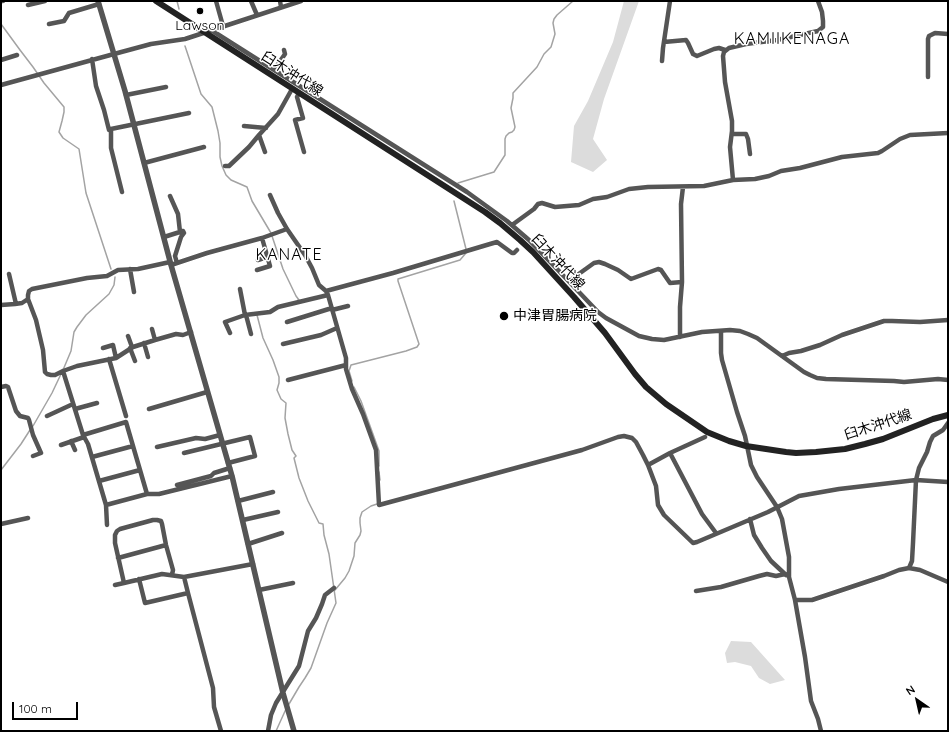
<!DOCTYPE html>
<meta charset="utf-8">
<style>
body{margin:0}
#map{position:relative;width:949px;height:732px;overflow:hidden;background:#fff;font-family:Quicksand,sans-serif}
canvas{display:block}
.frame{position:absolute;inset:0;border:2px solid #000;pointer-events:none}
.north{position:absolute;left:897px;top:680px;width:40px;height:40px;-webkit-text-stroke:3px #fff;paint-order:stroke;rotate:326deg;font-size:11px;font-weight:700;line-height:16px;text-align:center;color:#000}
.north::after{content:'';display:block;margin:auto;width:14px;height:18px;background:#000;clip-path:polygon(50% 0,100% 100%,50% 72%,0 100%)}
.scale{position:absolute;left:12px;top:702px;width:66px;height:18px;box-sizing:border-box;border:2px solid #000;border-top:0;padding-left:5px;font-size:12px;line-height:14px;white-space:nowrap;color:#000;-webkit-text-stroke:3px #fff;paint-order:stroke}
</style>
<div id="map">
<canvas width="949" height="732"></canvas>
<div class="frame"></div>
<div class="north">N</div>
<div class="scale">100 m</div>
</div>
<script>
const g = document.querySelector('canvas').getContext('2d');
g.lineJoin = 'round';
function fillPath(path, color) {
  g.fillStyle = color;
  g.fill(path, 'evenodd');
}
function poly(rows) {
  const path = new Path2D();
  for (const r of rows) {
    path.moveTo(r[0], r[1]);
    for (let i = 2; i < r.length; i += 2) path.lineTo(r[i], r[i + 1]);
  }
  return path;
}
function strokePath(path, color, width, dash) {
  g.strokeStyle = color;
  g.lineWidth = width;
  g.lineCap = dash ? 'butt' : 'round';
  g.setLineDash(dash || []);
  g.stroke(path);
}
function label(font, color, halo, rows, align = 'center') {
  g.font = font + ' Quicksand,"Noto Sans JP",sans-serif';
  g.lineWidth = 3;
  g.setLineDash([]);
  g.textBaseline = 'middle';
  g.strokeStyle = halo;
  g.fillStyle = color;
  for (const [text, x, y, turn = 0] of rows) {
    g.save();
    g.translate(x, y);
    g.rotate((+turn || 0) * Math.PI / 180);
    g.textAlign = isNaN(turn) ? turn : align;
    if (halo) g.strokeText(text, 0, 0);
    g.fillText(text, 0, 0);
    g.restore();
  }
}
const green = poly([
 [624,1,639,1,604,99,593,139,607,160,593,172,571,162,574,126,588,101,613,42],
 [731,641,751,642,785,680,770,684,759,678,751,666,735,662,727,663,725,653]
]);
const stream = poly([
 [177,1,179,9],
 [1,24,20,50,33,67,44,83,64,107,64,112,62,121,59,132,63,138,79,149,86,193,111,269],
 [185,46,201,94,212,107,218,131,220,143,220,157,222,166,226,175,231,180,247,187,252,201,271,233,283,269,296,296,299,300,298,300],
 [458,183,494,172,505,155,505,139,506,136,509,133,512,132,514,130,515,127,511,108,513,98,513,93,537,67,544,54,551,47,555,34,553,23,554,19,557,15,573,1],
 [454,201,466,249],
 [257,315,263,338,273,360,279,377,279,383,277,390,281,399,286,403,285,418,288,434,292,450,296,456,294,458,299,478,308,501,319,523,323,524,324,535,329,554,336,603,327,623,311,668,305,678,299,687,289,704],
 [63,370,71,351,74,332,77,327,86,315,109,294,114,285,115,277],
 [352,381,349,371,351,365,406,351,417,347,419,344,398,281,398,279,460,260,466,253],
 [354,387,361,401,374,437,379,451,379,466],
 [33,426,52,393,61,374],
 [1,470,21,444,30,430],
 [379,472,380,480],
 [335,590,345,578,349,571,354,556,355,543,360,535,361,531,360,523,360,518,362,512,371,506,377,504],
 [276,731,286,709]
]);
const minor = poly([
 [1,1,3,1],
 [216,1,223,26],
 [251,1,257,15],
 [280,1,281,7],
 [28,5,45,1],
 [49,24,64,21,69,13,99,4],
 [211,30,467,192,507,221,529,240,558,270,598,312,606,318,639,336,652,339,664,340,702,332,730,330,740,331,748,334,757,338,804,372,810,375,817,378,826,379,894,381,904,382,938,379,948,380],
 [664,42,686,40,688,43,693,54,697,56,714,49,719,48,725,50],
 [92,59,96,86,104,110,109,130,111,129],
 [1,60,17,55],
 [662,61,663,48,670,1],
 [274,70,285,54,284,50],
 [928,77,928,39,929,36,935,33,948,34],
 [1,85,114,54,151,44,185,39,301,1],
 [299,93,297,97,303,118,295,120,304,152],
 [126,95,166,87],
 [244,126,266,128],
 [732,134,746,134,748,139,750,154],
 [265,152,259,135,278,114,292,89],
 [144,163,204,147],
 [225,166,229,166,249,147,259,135],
 [733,180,730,147,732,131,732,121,725,82,723,56,724,52,729,48,746,44,777,40,818,31,823,27,823,21,822,12,818,1],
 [122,192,111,148,111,129,189,113],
 [270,195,278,213,287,229,305,255,312,268,319,285,326,291,328,295,346,358,346,369,352,389,363,414,376,450,379,505,582,450,618,437,624,436,632,438,636,442,643,455,648,465,656,486,658,505,664,515,693,543,697,542,768,512,799,496,839,489,916,480,948,482],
 [170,196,178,214,180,232],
 [512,225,534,209,538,204,542,203,555,207,579,205,593,199,607,197,629,189,648,187,704,186,733,180,755,179,769,176,781,171,800,168,842,157,878,153,882,151,900,139,910,135,948,133],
 [164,237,183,231,184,233,181,237,175,256,177,263],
 [258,260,267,257],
 [171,265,207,253,262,238,287,229],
 [130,269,134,292],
 [257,270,270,266,262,238],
 [9,274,16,304],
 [569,281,594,263,599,262,605,264,618,270,631,279,658,269,661,270,670,283,682,282],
 [240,289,245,315,270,312,278,307,328,295],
 [326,291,393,273,490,244,497,242,512,253,514,253,517,250],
 [28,299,28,295,29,291,32,289,87,278,107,276,118,270,138,269,170,262],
 [1,305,15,304,22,303,28,299,36,320,43,350,45,372,47,374,51,375,55,375,63,371,77,366,116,358,133,347,155,340,176,334,183,335,191,332],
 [332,310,348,306],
 [246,315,251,334],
 [287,322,332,308],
 [152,329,155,340],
 [721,331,721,353,722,360,737,412,745,436,751,465,757,477,777,507,782,519,789,557,789,577,795,600,805,657,811,701,818,719,821,731],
 [230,333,225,322,245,315],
 [128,336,132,347],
 [680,337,680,307,682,282,681,204,683,187],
 [144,343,148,357],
 [283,344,321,335,337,328],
 [103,348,113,345,116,358],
 [130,348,135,361],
 [782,356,789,353,801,351,820,345,842,335,884,321,892,321,920,322,948,320],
 [109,359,126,416],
 [63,371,83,435,88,444,106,505,147,494,159,494,232,476],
 [288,380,346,365],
 [1,387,6,386,8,387,16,411,20,416,28,418,29,420,33,435,41,453,33,456],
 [75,409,97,403],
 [149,409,207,392],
 [47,416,73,404],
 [83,435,126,422,147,494],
 [71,441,75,450],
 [61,445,84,437],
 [157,447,196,438,205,439,220,435],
 [184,453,250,437,255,456,228,463],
 [670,453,702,514,716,533],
 [92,457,133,446],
 [648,465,670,453,705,437],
 [99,481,140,470],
 [177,485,211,476,214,473,230,468],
 [238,501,273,492],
 [106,505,107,525],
 [750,519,754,535,762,548,771,561,786,575],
 [243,520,278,512],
 [1,524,28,518],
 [248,544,282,533],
 [118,558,166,545],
 [909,568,912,561,913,543,916,480,919,468,927,452,930,442,933,436,943,430,948,423],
 [172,575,173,570,166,545,162,524,161,521,157,520,153,520,120,529,117,531,115,535,115,543,124,583,162,574,184,577,253,564],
 [139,579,145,603,188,593,184,577],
 [115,585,124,583],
 [259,590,293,583],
 [696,591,721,587,759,576,767,574,776,576,785,574],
 [188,593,213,688,214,707,221,731],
 [795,600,812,600,884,576,899,570,909,568,920,570,948,582],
 [268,731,271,715,276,703,299,666,308,631,316,618,322,604,325,595,334,588]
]);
const tertiary = poly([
 [98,1,125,91,171,265,232,476,283,693,294,731]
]);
const secondary = poly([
 [156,1,485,212,500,223,520,240,533,252,574,297,605,333,635,374,646,387,666,404,707,432,729,441,746,446,786,452,796,453,816,452,845,449,865,444,883,439,933,419,948,415]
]);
const markers = [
 [200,11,4,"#000"],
 [504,316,5,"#000"]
];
const poiNames = [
 ["Lawson",200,26],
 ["中津胃腸病院",513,316,"left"]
];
const streetNames = [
 ["臼木沖代線",292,74,33],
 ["臼木沖代線",558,262,47],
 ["臼木沖代線",878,425,-18]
];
const quarterNames = [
 ["KAMIIKENAGA",792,39],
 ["KANATE",289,255]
];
fillPath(green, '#dcdcdc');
strokePath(stream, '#a3a3a3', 1.5);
strokePath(minor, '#555', 4.5);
strokePath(tertiary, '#555', 5.5);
strokePath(secondary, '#222', 6);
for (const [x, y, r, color] of markers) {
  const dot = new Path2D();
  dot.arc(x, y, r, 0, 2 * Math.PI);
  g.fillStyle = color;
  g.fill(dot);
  strokePath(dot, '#fff', 1.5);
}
label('14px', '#000', '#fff', poiNames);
label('14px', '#000', '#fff', streetNames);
g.letterSpacing = '1px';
label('16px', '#000', '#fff', quarterNames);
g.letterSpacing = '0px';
</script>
